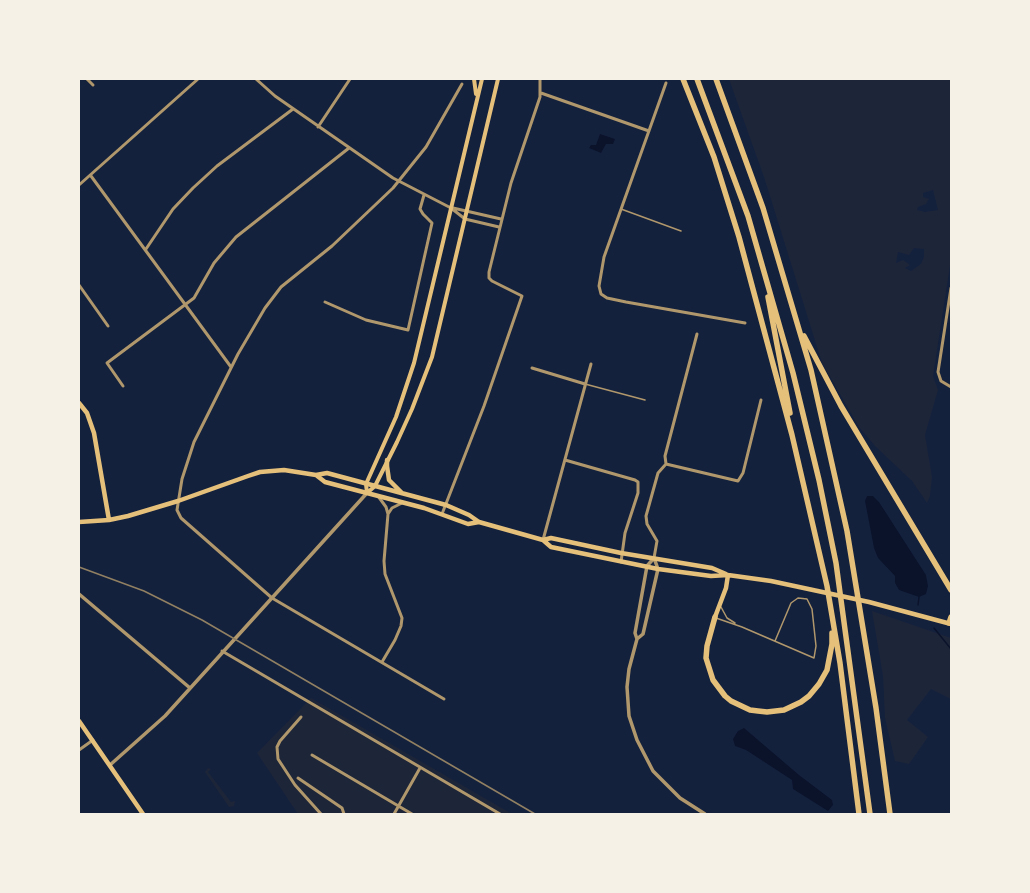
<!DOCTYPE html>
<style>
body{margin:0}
#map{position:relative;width:1030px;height:893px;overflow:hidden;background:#14213d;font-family:Manrope,sans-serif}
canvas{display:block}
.frame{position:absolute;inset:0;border:80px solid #f6f1e7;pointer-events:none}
</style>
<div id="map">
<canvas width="1030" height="893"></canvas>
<div class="frame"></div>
</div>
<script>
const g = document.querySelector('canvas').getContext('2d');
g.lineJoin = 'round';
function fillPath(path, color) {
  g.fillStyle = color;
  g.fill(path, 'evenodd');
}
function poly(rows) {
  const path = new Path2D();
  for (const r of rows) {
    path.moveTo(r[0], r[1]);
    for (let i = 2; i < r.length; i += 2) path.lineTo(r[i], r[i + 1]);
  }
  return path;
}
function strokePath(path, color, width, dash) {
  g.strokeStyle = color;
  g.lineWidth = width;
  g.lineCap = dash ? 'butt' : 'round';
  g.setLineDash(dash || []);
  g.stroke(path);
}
const green = poly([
 [729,79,951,79,951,259,933,376,938,390,925,435,932,477,930,496,927,503,912,481,875,446,859,427,822,363,765,180],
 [933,190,938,210,925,212,917,210,918,207,926,204,929,199,923,197,923,193],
 [914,248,924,249,924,257,921,264,911,271,905,268,910,265,903,260,896,263,898,252,909,255],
 [872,611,951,638,951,699,931,689,907,720,928,737,909,764,895,761,885,718,883,676],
 [311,698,512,814,298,814,257,753],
 [208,768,211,769,208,772,231,802,235,801,234,806,229,807,205,772]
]);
const water = poly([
 [600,134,615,139,613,144,606,144,601,153,589,148,591,145,596,145],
 [867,496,873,496,879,502,926,575,928,586,926,594,919,597,899,590,895,583,895,576,878,558,874,548,865,501],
 [744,728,799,775,832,800,833,805,828,811,793,789,792,780,746,750,735,746,733,739,738,731]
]);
const stream = poly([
 [918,605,919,597],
 [934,628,951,649]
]);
const service = poly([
 [621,209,681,231],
 [585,384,645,400],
 [721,607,727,618,735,623],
 [716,618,742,627,814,658,816,646,812,609,807,599,798,598,791,603,775,641]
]);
const minor = poly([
 [87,79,93,85],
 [256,79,275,96,393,178,451,208,465,219,499,227],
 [666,83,604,257,599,286,601,294,607,298,626,302,745,323],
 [541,93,649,131],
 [318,127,350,79],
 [91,176,231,367],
 [79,185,198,79],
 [453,208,501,219],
 [146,249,173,209,193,188,217,166,293,109],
 [79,285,108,326],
 [951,288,938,372,941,381,951,387],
 [325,302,366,320,408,330,432,223,423,214,420,209,424,195],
 [532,368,585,384],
 [123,386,107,363,194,298,214,263,236,237,349,148],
 [565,460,635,480,638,482,638,493,625,533,621,562],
 [666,464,665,456,697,334],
 [378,496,386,507,388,514,384,561,385,574,402,618,401,626,395,640,382,662],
 [388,514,392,508,402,503],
 [442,514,484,406,522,296,492,281,489,278,489,272,511,183,540,97,540,79],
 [543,540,591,364],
 [654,558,657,541,647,524,646,516,658,473,666,464,738,481,743,473,761,400],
 [222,651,500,814],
 [444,699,272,598,181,518,177,510,182,479,194,442,238,354,265,308,281,287,332,246,393,188,426,147,462,84],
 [301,717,280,741,277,747,278,759,295,785,321,814],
 [79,750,93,740],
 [312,755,412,814],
 [298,778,342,808,344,814],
 [394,814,420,768]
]);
const tertiary = poly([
 [79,594,190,688],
 [637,639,643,634,658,569,654,558,647,566,635,633,637,639,629,669,627,687,629,716,637,740,653,771,680,798,705,814],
 [110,765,165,716,367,493]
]);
const secondary = poly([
 [474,79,476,94],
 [367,493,375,486,397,442,412,409,432,357,498,79],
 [367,493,366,484,396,417,414,363,482,79]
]);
const primary = poly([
 [79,403,87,413,94,433,109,520],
 [387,460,387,466,389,480,402,493],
 [316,475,327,473,446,505,469,515,479,522,543,540,551,547,658,569,711,576,728,575,771,581,869,602,951,624],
 [79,522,109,520,128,516,178,501,248,476,260,472,284,470,316,475,325,482,424,508,468,524,479,522],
 [543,540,551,538,621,553,712,568,726,574],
 [715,617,726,588,728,575],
 [79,721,143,814]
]);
const motorway = poly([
 [683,79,714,157,739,237,792,435,827,586,840,663,859,814],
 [697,79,748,216,793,373,819,480,836,563,870,814],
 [716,79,763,208,811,370,847,531,876,708,890,814],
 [768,297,790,413],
 [804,336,841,406,951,590],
 [715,617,707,646,706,658,713,680,725,696,731,701,750,710,758,711,767,712,784,710,801,702,809,696,819,684,827,670,832,644,832,633],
 [949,623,951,617]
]);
const rail = poly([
 [79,567,144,591,202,620,535,814]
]);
fillPath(green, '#1d2539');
fillPath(water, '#0b132b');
strokePath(stream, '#0b132b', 1.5);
strokePath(service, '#b1986c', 1.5);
strokePath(minor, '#b1986c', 3);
strokePath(tertiary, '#b1986c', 3.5);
strokePath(secondary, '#e5c07b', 4);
strokePath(primary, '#e5c07b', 4.5);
strokePath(motorway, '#e5c07b', 5.5);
strokePath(rail, '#918062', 1.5);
</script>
